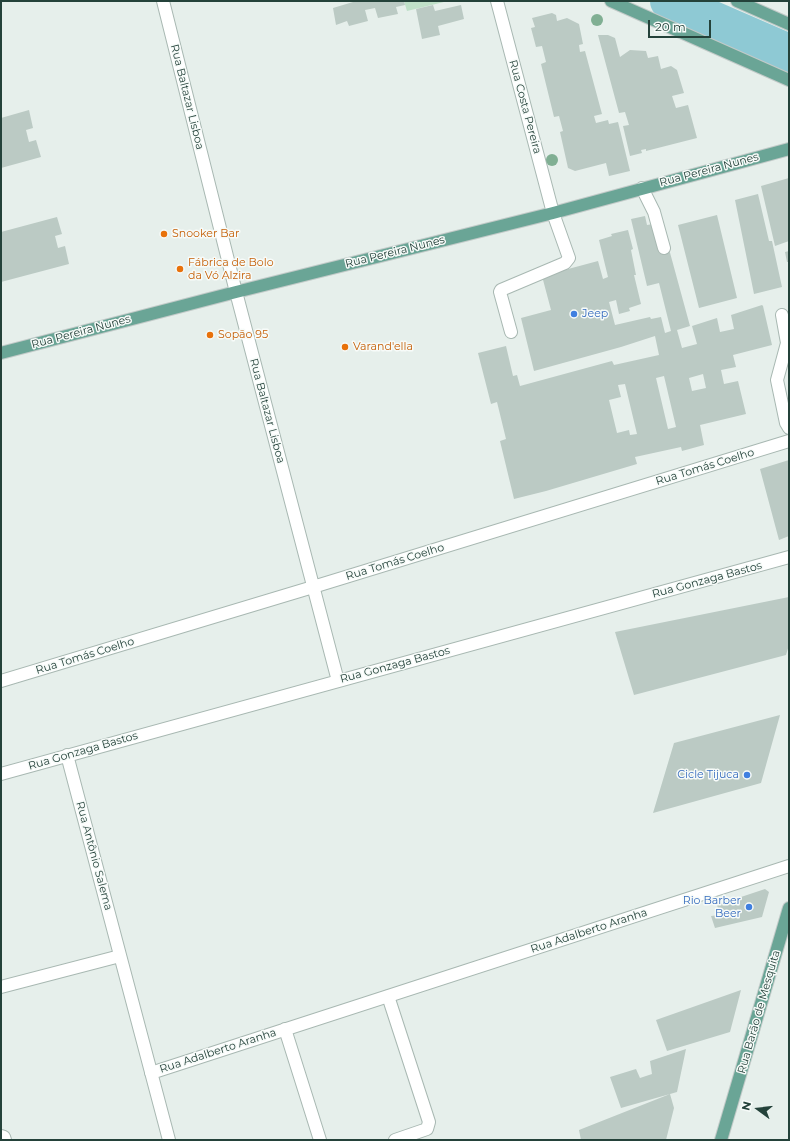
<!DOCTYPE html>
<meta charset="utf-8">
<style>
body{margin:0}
#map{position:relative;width:790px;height:1141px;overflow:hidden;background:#e6efeb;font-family:Montserrat,sans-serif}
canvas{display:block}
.frame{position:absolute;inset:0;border:2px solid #24423a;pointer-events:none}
.north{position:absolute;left:738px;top:1089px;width:40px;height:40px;-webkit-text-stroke:3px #f7fbf9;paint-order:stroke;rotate:285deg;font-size:11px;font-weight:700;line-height:16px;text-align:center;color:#24423a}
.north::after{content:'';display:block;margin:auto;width:14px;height:18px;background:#24423a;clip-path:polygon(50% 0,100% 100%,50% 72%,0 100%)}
.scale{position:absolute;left:648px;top:20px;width:63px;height:18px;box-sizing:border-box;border:2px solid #24423a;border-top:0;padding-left:5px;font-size:12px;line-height:14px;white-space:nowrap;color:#24423a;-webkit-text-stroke:3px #f7fbf9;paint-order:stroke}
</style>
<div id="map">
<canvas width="790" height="1141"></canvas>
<div class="frame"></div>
<div class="north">N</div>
<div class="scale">20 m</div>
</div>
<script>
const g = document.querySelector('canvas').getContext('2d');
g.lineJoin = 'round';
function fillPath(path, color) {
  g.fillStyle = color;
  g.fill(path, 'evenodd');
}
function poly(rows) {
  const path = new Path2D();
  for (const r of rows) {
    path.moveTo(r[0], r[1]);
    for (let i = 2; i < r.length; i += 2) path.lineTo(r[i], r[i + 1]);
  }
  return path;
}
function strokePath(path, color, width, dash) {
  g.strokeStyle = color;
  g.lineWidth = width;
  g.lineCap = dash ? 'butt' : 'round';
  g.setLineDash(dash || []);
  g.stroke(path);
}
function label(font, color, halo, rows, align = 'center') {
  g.font = font + ' Montserrat,sans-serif';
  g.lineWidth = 3;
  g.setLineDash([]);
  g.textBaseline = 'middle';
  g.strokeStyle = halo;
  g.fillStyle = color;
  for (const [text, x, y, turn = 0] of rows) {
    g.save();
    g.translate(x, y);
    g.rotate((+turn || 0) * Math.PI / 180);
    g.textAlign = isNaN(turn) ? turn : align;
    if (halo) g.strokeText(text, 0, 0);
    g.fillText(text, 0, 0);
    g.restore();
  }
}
const green = poly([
 [404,1,448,1,407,11]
]);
const river = poly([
 [669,1,789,53]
]);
const building = poly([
 [353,1,404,1,405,5,396,7,398,14,378,18,375,8,365,10,368,21,349,26,347,21,336,25,333,8,353,2],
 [433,5,435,11,461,5,464,19,438,26,440,35,422,39,416,9],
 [552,13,556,15,557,21,567,18,579,24,583,44,579,45,580,52,585,51,602,114,594,116,596,123,608,120,609,124,618,122,630,171,609,176,606,163,575,171,568,168,560,132,563,131,559,116,554,117,541,64,546,62,542,46,536,47,531,28,535,27,532,18],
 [598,35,608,35,615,38,620,57,630,50,646,51,648,58,658,56,661,69,671,66,677,70,684,93,672,96,676,108,688,105,697,138,646,151,646,149,641,150,642,153,630,156,623,126,629,125,625,112,619,113],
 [29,110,33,128,26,130,29,142,36,140,41,157,1,168,1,118],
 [789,178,789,241,775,246,761,186],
 [758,194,769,241,772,241,782,287,754,294,735,200],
 [717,215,737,298,699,308,678,225],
 [645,216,647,225,653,224,669,249,690,326,677,330,682,348,697,344,692,326,717,318,720,332,734,329,731,315,762,305,763,306,772,345,733,355,736,367,721,370,724,384,738,381,746,414,700,425,704,445,682,451,681,447,635,457,637,464,546,491,514,499,500,441,506,439,497,402,491,404,478,353,506,346,513,376,517,375,520,386,612,361,614,365,659,355,655,336,621,347,534,371,521,318,551,310,542,276,598,261,603,279,608,277,599,240,612,236,611,234,628,230,633,249,631,250,636,275,634,275,641,304,629,308,630,311,619,314,616,300,609,302,615,325,650,317,651,319,661,317,665,333,671,331,659,283,647,286,631,219],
 [703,374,706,388,692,391,689,378],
 [664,376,676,427,668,429,656,378],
 [625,384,637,434,630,435,629,430,617,433,609,400,621,397,618,385],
 [57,217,62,234,55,236,58,248,65,246,69,264,1,282,1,232],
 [789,251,789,262,787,262,785,252],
 [789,460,789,536,779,540,760,469],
 [789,597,789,645,786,655,634,695,615,632],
 [780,715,761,783,653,813,674,743],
 [765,889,769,892,762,917,715,928,711,916,720,915,717,905],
 [741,990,730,1032,667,1051,656,1020],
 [686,1049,677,1092,621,1108,610,1077,636,1069,640,1078,652,1074,650,1061],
 [670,1094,674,1108,666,1140,581,1140,579,1130]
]);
const minor = poly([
 [163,1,236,292,338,681],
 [497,1,553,213,569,258,565,263,501,290,500,292,511,332],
 [642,188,654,212,664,248],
 [782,315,787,343,777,380,786,423,789,428],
 [1,681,313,587,789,441],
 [67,755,169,1140],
 [1,774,789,557],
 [1,987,120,956],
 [388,996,429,1122,427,1129,395,1140],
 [285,1029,320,1140],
 [151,1073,789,866],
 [1,1136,4,1137,5,1140]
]);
const major = poly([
 [611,1,789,80],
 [737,1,789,24],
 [1,353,236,292,553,213,789,149],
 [721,1140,789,908]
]);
const trees = [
 [597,20],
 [552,160]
];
const markers = [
 [164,234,4,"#e8710a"],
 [180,269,4,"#e8710a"],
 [574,314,4,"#3f7fe0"],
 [210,335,4,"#e8710a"],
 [345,347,4,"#e8710a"],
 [747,775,4,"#3f7fe0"],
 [749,907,4,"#3f7fe0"]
];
const streetNames = [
 ["Rua Baltazar Lisboa",187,97,76],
 ["Rua Costa Pereira",525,107,75],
 ["Rua Pereira Nunes",709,170,-15],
 ["Rua Pereira Nunes",395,252,-14],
 ["Rua Pereira Nunes",81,332,-15],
 ["Rua Baltazar Lisboa",267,411,75],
 ["Rua Tomás Coelho",705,467,-17],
 ["Rua Tomás Coelho",395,562,-17],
 ["Rua Gonzaga Bastos",707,580,-15],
 ["Rua Tomás Coelho",85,656,-17],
 ["Rua Gonzaga Bastos",395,665,-15],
 ["Rua Gonzaga Bastos",83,751,-16],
 ["Rua Antônio Salema",94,856,75],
 ["Rua Adalberto Aranha",589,931,-18],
 ["Rua Barão de Mesquita",759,1012,-74],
 ["Rua Adalberto Aranha",218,1051,-18]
];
const foodNames = [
 ["Snooker Bar",172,234],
 ["Fábrica de Bolo",188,263],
 ["da Vó Alzira",188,276],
 ["Sopão 95",218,335],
 ["Varand'ella",353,347]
];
const shopNames = [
 ["Jeep",582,314,"left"],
 ["Cicle Tijuca",739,775],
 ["Rio Barber",741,901],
 ["Beer",741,914]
];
fillPath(green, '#bfe0c8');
strokePath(river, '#8ec9d4', 38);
fillPath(building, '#bbcac4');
strokePath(minor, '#a8b8b2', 14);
strokePath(major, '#c2cac8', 14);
strokePath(minor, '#fff', 12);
strokePath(major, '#6aa596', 12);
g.fillStyle = '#80af93';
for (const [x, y] of trees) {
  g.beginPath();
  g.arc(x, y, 6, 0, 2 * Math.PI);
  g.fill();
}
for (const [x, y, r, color] of markers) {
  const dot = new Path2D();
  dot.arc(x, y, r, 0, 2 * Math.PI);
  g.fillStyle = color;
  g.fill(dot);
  strokePath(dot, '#f7fbf9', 1.5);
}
label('11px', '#24423a', '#f7fbf9', streetNames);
label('11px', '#c56008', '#f7fbf9', foodNames, 'left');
label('11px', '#366cbe', '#f7fbf9', shopNames, 'right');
</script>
